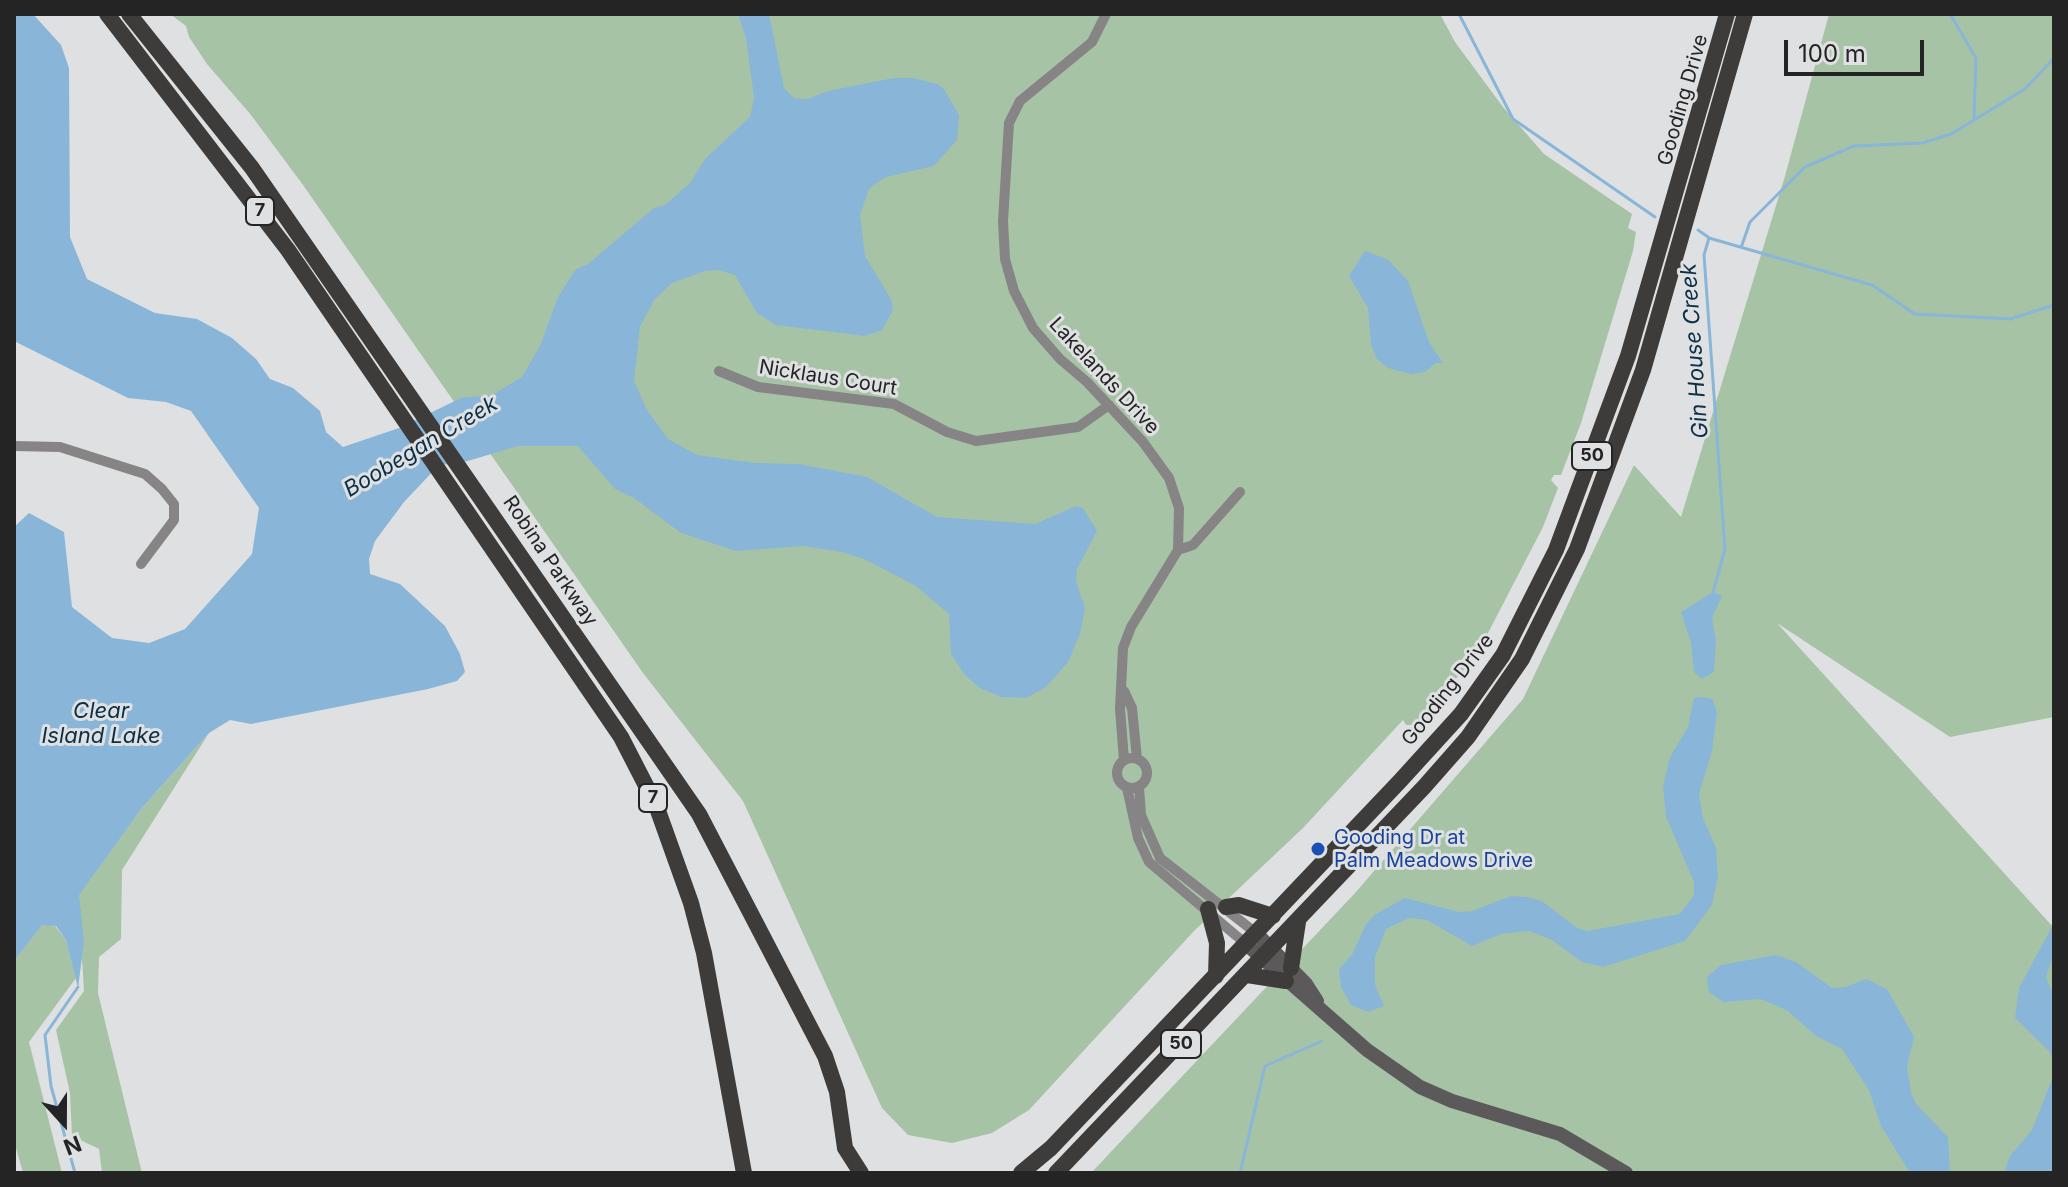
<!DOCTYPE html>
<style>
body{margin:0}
#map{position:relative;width:2068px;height:1187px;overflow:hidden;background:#dfe0e2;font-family:Inter,sans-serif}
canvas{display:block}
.frame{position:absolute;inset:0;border:16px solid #242425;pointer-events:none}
.north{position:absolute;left:24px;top:1083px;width:80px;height:80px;-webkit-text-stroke:6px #dfe0e2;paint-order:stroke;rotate:159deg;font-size:22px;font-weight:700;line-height:32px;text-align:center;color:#242425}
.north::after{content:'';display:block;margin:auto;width:28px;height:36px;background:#242425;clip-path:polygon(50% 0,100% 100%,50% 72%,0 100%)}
.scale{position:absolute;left:1784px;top:40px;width:140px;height:36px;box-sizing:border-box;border:4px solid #242425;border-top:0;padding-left:10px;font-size:24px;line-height:28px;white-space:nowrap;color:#242425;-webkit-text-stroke:6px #dfe0e2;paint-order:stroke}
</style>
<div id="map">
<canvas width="2068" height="1187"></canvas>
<div class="frame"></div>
<div class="north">N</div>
<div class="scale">100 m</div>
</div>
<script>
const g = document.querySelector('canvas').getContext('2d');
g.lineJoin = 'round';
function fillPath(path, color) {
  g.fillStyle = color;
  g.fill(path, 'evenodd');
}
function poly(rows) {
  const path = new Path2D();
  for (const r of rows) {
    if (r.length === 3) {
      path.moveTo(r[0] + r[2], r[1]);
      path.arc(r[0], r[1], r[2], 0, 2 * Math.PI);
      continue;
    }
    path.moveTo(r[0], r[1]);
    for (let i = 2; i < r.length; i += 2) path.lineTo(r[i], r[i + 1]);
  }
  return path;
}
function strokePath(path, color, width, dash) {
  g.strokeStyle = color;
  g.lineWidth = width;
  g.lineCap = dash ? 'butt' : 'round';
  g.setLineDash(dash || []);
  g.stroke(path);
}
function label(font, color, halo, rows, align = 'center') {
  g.font = font + ' Inter,sans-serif';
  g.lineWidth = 6;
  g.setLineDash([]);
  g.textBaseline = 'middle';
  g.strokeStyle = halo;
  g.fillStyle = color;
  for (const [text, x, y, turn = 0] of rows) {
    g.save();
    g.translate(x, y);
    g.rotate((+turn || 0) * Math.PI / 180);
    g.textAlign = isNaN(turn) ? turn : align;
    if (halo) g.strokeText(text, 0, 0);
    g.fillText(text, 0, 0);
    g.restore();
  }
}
const green = poly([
 [170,14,1440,14,1455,42,1503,107,1544,154,1632,214,1628,228,1636,232,1633,251,1581,423,1561,475,1554,475,1551,480,1558,488,1543,527,1475,658,1413,725,1406,725,1403,720,1303,828,1194,931,1029,1110,992,1133,952,1143,908,1135,882,1108,743,801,643,673,303,185,251,115,207,64,189,37,186,26],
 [1829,14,2054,14,2054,717,1950,737,1777,623,2054,928,2054,1173,1091,1173,1355,893,1523,699,1634,465,1681,517,1785,176],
 [209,733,122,870,121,939,99,957,98,993,142,1173,102,1173,99,1149,72,1136,70,1093,56,1030,84,991,78,895,142,808],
 [42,924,55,926,66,940,76,978,29,1042,62,1173,23,1173,14,1141,14,961]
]);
const water = poly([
 [14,14,33,14,61,45,69,68,70,237,87,279,155,313,197,319,232,338,256,359,270,379,293,388,320,411,326,432,343,447,399,428,461,398,492,395,522,377,540,346,558,297,576,269,588,264,654,208,665,205,690,183,705,159,750,117,754,98,746,38,738,14,769,14,784,88,794,98,807,99,828,91,894,78,913,78,937,84,944,89,959,115,957,140,934,166,886,177,875,184,869,189,860,215,865,256,891,299,893,310,882,330,865,336,776,325,757,313,735,275,718,270,705,271,672,283,654,300,640,327,634,381,647,410,668,439,697,455,756,463,799,464,867,477,937,517,1035,524,1076,506,1083,508,1097,531,1077,569,1076,581,1085,608,1080,634,1068,662,1046,687,1026,698,1001,697,980,688,964,674,951,654,949,614,916,586,864,559,842,552,803,546,736,551,681,533,634,498,615,489,578,446,518,446,461,463,439,465,404,502,375,541,369,559,370,574,400,584,445,626,460,654,465,672,457,681,428,689,251,724,230,720,209,733,142,808,79,895,84,942,78,988,66,940,56,926,42,925,14,961,14,527,29,513,64,532,72,607,112,638,149,643,185,629,252,554,259,508,191,411,166,402,128,398,14,341],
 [1365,251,1387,259,1408,281,1429,342,1443,363,1436,363,1425,372,1412,374,1388,368,1377,359,1371,345,1368,308,1349,276],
 [1713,592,1722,596,1712,618,1716,641,1714,672,1702,679,1694,672,1691,643,1681,612],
 [1699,697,1712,699,1717,712,1712,751,1699,794,1703,818,1716,848,1718,877,1712,905,1685,941,1603,967,1582,962,1552,940,1529,931,1501,934,1472,946,1427,920,1409,918,1386,929,1375,957,1375,985,1384,1006,1368,1012,1351,1005,1341,987,1339,969,1352,955,1366,924,1376,914,1405,898,1459,912,1472,911,1511,896,1527,897,1542,901,1577,928,1587,931,1680,914,1694,895,1694,882,1666,817,1663,786,1670,757,1688,727,1694,698],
 [2054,923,2054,953,2046,977,2054,997,2054,1062,2050,1052,2015,1018,2019,988],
 [1776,955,1796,962,1832,988,1846,987,1866,979,1887,989,1914,1037,1907,1066,1911,1093,1916,1104,1948,1137,1950,1173,1910,1173,1881,1126,1869,1090,1842,1049,1816,1036,1788,1011,1773,1004,1760,999,1723,1002,1709,992,1707,977,1721,965],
 [2054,1074,2054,1168,2050,1173,2004,1173,2010,1156,2032,1130]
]);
const stream = poly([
 [1459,14,1513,119,1655,217],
 [1950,14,1976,58,1974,118],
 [1698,230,1708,237],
 [1742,245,1750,222,1805,167,1854,146,1922,143,1951,134,2025,89,2054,58],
 [1712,596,1725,549,1704,255,1709,238,1872,285,1915,314,2010,319,2054,305],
 [75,1173,51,1086,45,1035,78,987],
 [1240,1173,1265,1066,1322,1041]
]);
const street = poly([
 [1106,14,1092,42,1020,101,1009,123,1003,221,1005,259,1014,291,1033,328,1060,359,1087,382,1143,442,1169,478,1179,508,1178,550,1131,627,1123,648,1120,709,1124,760],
 [719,371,758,387,894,404,947,432,976,441,1078,427,1109,405],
 [14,446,60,447,145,474,162,489,174,504,174,520,141,564],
 [1178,550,1193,545,1240,492],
 [1124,691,1132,708,1137,759],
 [1132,773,15],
 [1139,787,1141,815,1160,858,1256,933],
 [1127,788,1138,838,1149,862,1246,944]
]);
const secondary = poly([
 [1256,933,1306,984,1317,1001],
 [1246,944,1367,1050,1420,1087,1452,1101,1560,1134,1626,1173]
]);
const primary = poly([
 [107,14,288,250,621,737,656,805,691,903,704,953,744,1173],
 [129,14,252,168,699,814,825,1056,837,1092,845,1148,861,1173],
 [1226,907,1239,905,1273,916],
 [1208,909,1217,943,1216,976],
 [1291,968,1298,922],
 [1247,975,1286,981],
 [1021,1173,1051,1148,1400,781,1461,714,1503,655,1556,550,1628,356,1727,14],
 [1056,1173,1424,787,1468,737,1522,659,1577,549,1643,370,1745,14]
]);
const markers = [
 [1318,849,8,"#1a4fb4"]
];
const shields = [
 [260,211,28],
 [1592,456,40],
 [653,798,28],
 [1181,1044,40]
];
const shieldNames = [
 ["7",260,211],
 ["50",1592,456],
 ["7",653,798],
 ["50",1181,1044]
];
const streetNames = [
 ["Gooding Drive",1683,100,-74],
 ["Lakelands Drive",1104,376,47],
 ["Nicklaus Court",828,378,9],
 ["Robina Parkway",550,561,56],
 ["Gooding Drive",1448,690,-52]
];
const transitNames = [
 ["Gooding Dr at",1334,838],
 ["Palm Meadows Drive",1334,861]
];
const waterNames = [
 ["Gin House Creek",1695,351,-94],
 ["Boobegan Creek",421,447,-31],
 ["Clear",101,711],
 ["Island Lake",101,736]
];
fillPath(green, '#a7c3a6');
fillPath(water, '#89b6d8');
strokePath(stream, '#89b6d8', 3);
strokePath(street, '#868484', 10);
strokePath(secondary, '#5b5959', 14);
strokePath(primary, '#3e3c3b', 16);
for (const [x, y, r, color] of markers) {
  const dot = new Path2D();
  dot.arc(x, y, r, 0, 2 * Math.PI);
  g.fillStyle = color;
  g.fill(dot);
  strokePath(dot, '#dfe0e2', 3);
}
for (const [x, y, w] of shields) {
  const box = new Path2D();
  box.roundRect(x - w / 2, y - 14, w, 28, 6);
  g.fillStyle = '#dfe0e2';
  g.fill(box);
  strokePath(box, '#242425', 2);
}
label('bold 18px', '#242425', null, shieldNames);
label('20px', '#242425', '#dfe0e2', streetNames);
label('20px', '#164399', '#dfe0e2', transitNames, 'left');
label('italic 22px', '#0b2f47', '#dfe0e2', waterNames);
</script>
